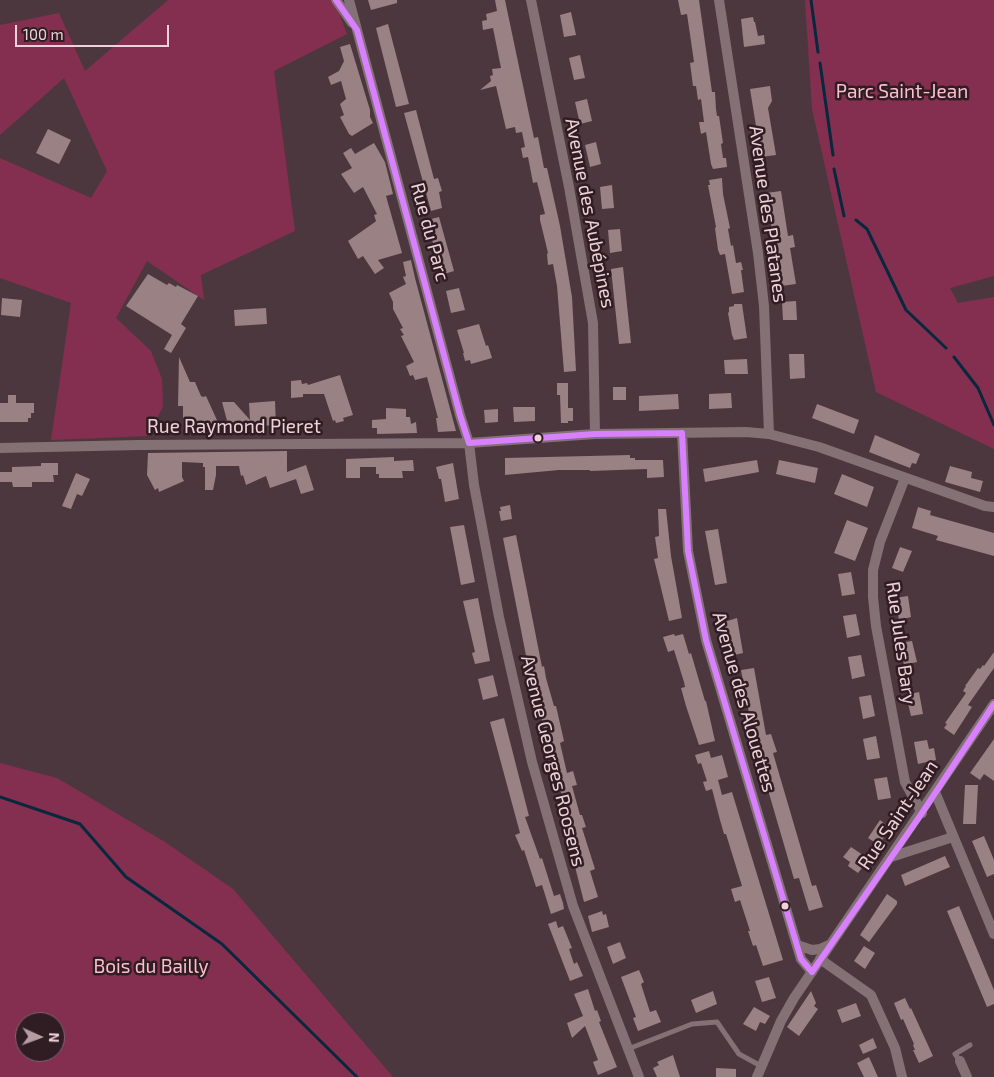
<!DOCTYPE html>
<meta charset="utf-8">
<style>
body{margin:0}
#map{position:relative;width:994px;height:1077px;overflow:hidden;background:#4d373e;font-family:"Exo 2",sans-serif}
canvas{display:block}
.north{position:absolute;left:15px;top:1012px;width:50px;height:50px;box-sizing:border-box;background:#301d23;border:1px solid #7c656c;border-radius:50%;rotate:92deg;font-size:14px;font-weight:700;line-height:20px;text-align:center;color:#edd2d9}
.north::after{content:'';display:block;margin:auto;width:18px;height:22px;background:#b59ca3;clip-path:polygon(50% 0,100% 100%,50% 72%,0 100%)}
.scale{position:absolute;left:15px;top:25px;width:154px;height:22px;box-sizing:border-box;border:2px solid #edd2d9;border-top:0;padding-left:6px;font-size:15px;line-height:18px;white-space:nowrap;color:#edd2d9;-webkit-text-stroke:4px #301d23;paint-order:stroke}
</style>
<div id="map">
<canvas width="994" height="1077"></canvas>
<div class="north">N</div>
<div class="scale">100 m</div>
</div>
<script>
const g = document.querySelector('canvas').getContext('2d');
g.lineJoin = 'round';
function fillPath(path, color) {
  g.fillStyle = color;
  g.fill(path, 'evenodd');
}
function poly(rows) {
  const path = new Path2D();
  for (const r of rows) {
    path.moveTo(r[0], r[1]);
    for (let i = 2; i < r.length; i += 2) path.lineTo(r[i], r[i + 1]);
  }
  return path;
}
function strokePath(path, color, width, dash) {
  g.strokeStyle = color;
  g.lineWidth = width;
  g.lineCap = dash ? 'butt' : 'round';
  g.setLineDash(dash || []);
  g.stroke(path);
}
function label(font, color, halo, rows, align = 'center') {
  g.font = font + ' "Exo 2",sans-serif';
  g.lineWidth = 5;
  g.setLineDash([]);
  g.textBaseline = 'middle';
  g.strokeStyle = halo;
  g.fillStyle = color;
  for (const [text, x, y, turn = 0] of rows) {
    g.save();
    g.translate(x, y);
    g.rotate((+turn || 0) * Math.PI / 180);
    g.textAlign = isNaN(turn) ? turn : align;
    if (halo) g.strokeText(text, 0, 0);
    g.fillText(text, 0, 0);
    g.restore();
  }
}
const green = poly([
 [168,0,331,0,336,6,347,34,274,71,295,231,201,275,204,300,147,261,116,318,151,351,162,379,163,406,149,436,51,440,71,303,0,278,0,158,91,198,107,171,64,78,0,135,0,25,59,13,85,71],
 [805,0,994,0,994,276,950,288,958,303,994,297,994,449,876,392,812,109],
 [0,763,57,778,165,842,233,889,393,1077,0,1077],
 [25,1022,55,1022,55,1052,25,1052]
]);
const stream = poly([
 [811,0,818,52],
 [820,63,833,155],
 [834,169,844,216],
 [856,220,867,229,906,310,946,348],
 [954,357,978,388,994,425],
 [0,797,80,824,126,877,222,944,357,1077]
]);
const building = poly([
 [368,0,397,0,397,3,371,10],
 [495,0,505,0,534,138,538,137,544,168,547,168,560,226,572,297,576,371,564,372,557,286,553,264,548,265,547,254,548,253,540,220,540,215,545,214,537,182,533,183,528,157,523,158,521,148,525,147,522,132,516,133,515,127,506,129,496,86,480,90,491,81,490,76,493,75,492,69,501,68,493,28,483,30,482,21,487,20,486,14,497,11],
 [678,0,699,0,712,92,715,92,716,109,717,116,719,116,723,143,721,144,723,158,726,158,727,167,713,169,711,164,706,132,701,134,699,122,704,122,701,99,698,100,696,86,693,86,690,63,694,62,687,14,681,15],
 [571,12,576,35,564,37,560,15],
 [753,17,754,22,755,22,758,36,764,35,765,44,744,47,741,19],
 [388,24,409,104,396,107,376,28],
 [350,44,370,110,370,117,373,123,352,136,349,134,340,117,344,115,340,104,346,99,341,81,331,85,328,77,339,71,344,61,340,47],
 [580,55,585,78,574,80,569,58],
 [770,86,772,101,768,108,776,155,761,157,750,89],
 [587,99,592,121,580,124,575,102],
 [416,110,434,179,438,178,442,191,439,192,442,208,431,211,404,113],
 [48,129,71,140,59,164,36,153],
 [596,142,601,164,590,167,585,145],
 [374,143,385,162,393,194,386,196,402,253,378,260,384,268,375,274,363,256,358,259,348,241,375,222,376,221,374,215,377,214,363,187,354,193,341,174,352,168,343,153,351,148,355,154],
 [722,178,723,194,730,228,728,229,731,246,733,245,736,263,741,262,743,270,741,270,744,292,732,294,725,254,720,255,718,250,715,228,716,227,708,185,710,185,709,180],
 [612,185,614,208,602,209,600,187],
 [781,191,788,236,793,235,795,247,790,248,796,284,781,286,766,193],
 [439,217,454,271,441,275,427,220],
 [620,229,622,251,610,253,608,230],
 [411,260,415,278,456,431,438,432,436,418,438,418,427,377,415,380,413,375,410,376,406,366,414,362,401,336,404,335,400,329,403,328,393,309,393,302,389,293,406,284,403,277,406,276,403,262],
 [623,267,631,343,619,344,611,269],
 [148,274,167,285,169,283,176,287,177,285,198,296,181,324,186,328,171,353,164,349,172,335,126,306],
 [459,288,465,310,451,313,446,291],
 [2,298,22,300,20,317,1,315],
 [796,301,797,320,783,320,782,302],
 [734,304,742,304,747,338,734,340,732,335,728,313,729,312,729,307,734,306],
 [266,308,267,324,235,326,234,310],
 [479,324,486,346,488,345,492,358,471,364,470,360,465,361,463,353,464,353,457,330],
 [789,354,804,354,805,378,790,379],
 [179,357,190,382,195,382,201,396,203,397,206,396,221,429,183,430,183,406,178,406],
 [747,359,748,374,725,374,724,360],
 [340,375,353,415,343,418,344,421,336,423,335,420,333,421,324,394,303,394,303,397,291,398,291,381,301,380,302,384,307,383,308,385],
 [557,383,568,383,568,408,573,408,573,421,568,421,568,423,561,423,560,395,557,395],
 [613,387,626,387,626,400,613,400],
 [731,393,732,408,709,409,709,394],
 [678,394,679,409,639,411,639,396],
 [8,395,16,395,16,403,34,403,34,413,31,413,31,418,28,418,28,422,0,422,0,403,8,403],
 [275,401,276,425,229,428,222,402,234,402,250,420,249,403],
 [817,404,859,420,854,434,812,418],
 [513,407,535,407,535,421,514,422],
 [386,408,406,409,406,417,410,417,411,424,416,422,417,433,377,434,377,428,372,428,372,420,386,419],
 [498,409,498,422,485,423,484,410],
 [875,435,920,454,916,464,912,463,910,468,869,452],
 [287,451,287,472,306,465,314,490,301,494,296,479,270,488,266,476,246,485,243,475,241,476,239,466,216,466,216,475,213,490,205,490,205,467,203,467,203,463,182,462,182,477,184,481,159,492,158,488,155,490,147,475,148,453],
 [630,455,630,458,635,458,635,460,663,460,664,477,647,478,647,469,590,471,590,470,559,470,505,475,505,458],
 [394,457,394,461,413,460,414,471,402,471,403,478,379,478,379,474,376,474,376,467,360,467,360,478,346,478,346,459],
 [757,460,759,472,705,482,703,469],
 [779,460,818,468,815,483,776,474],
 [41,463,58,463,58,475,53,475,54,482,32,482,32,487,13,487,12,482,0,482,0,472,12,472,12,467,41,466],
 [453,463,459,499,445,502,441,479,439,479,436,467],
 [950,466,972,472,971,478,983,481,980,492,945,482],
 [76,473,90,479,82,496,77,494,71,509,62,506],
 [842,474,874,487,867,507,834,494],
 [510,505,512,519,501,521,499,511,501,511,500,507],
 [918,507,931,511,930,515,994,533,994,556,936,540,938,536,912,528],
 [658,509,666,509,671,556,682,618,669,621,654,559,658,558,655,537,659,536],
 [847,520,868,528,855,561,834,553],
 [464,525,475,582,461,585,450,527],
 [718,529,727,583,715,585,705,531],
 [516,535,542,667,544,666,546,678,554,706,556,706,564,741,560,743,567,773,573,771,577,785,572,786,580,815,582,815,586,827,582,828,595,869,590,871,598,897,584,902,570,847,575,845,530,676,503,538],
 [900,547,912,551,903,572,892,568],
 [851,572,855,594,842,596,838,574],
 [908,596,911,617,899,620,895,598],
 [478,598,490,661,475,664,472,653,475,652,463,601],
 [856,614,860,635,847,638,843,616],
 [737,618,743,653,730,656,724,622],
 [674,634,675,636,683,634,689,654,691,653,705,701,706,701,715,741,699,745,686,706,681,688,685,687,684,682,674,650,668,652,663,637],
 [912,641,917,662,904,665,900,643],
 [994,652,994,668,968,705,972,707,954,735,944,728,947,724,945,723,966,693,963,691,966,686,965,686,978,668,980,669,983,665,984,666],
 [861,655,865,676,852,679,848,657],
 [754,668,766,735,771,734,777,752,773,753,812,886,816,885,823,907,809,911,799,878,794,879,761,766,765,765,753,724,751,724,741,670],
 [493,675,498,696,483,700,478,679],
 [919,692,923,714,911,716,906,695],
 [871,695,875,716,863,719,859,697],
 [504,718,529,816,525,817,540,859,542,858,554,896,560,894,563,903,564,909,551,914,542,885,536,887,524,850,522,851,515,835,520,833,490,722],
 [876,736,880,758,867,760,863,739],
 [994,739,994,781,984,774,980,780,970,773],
 [927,740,929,749,934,748,936,760,918,764,914,742],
 [709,751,711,758,722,755,728,777,718,780,722,795,732,792,783,960,763,966,756,945,753,946,748,931,750,931,740,900,735,902,731,889,742,886,726,834,724,834,720,820,712,789,706,791,703,782,707,781,701,763,698,764,695,755],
 [887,777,891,798,878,800,874,779],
 [965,785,978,785,976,824,963,824],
 [880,820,890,828,879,845,868,838],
 [984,836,994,860,994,874,987,877,972,841],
 [851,847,869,859,858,873,848,866,850,862,843,857],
 [945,856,950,867,905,886,901,875],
 [887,894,897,901,897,904,869,942,860,935],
 [959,906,994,990,994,1004,987,1007,947,911],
 [602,911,603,915,606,914,609,927,592,932,588,916],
 [556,921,558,928,563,926,572,948,569,949,574,964,577,962,583,976,570,981,548,924],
 [620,942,626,958,613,964,607,947],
 [864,946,875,953,865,969,854,961],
 [639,970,644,982,641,984,650,1012,656,1010,661,1022,638,1031,633,1018,636,1017,621,977],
 [769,977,776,998,762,1002,755,981],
 [588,989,595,1011,597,1010,601,1021,599,1022,617,1067,598,1075,593,1062,598,1060,585,1026,572,1038,567,1023,583,1016,574,994],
 [713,991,717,1004,696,1013,691,1000],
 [811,991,816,1003,814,1006,818,1009,799,1036,787,1027],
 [905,998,910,1009,911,1008,933,1056,919,1063,913,1050,915,1050,913,1045,914,1044,903,1019,901,1020,894,1003],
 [856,1003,861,1016,842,1023,837,1010],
 [754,1007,770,1016,765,1024,760,1022,756,1031,743,1024],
 [873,1038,877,1048,863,1054,859,1045],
 [673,1055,680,1077,657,1077,653,1068,659,1065,657,1062],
 [869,1057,878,1077,864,1077,857,1063],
 [716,1068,736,1069,736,1077,716,1077]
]);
const service = poly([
 [628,1049,692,1024,717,1022,739,1054,761,1066],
 [960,1061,955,1054,970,1045]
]);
const minor = poly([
 [336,0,352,23],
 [349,0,460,415,469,443,474,485,499,617,532,762,573,906,639,1077],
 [531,0,569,187,593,323,595,434],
 [719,0,758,253,764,306,769,434],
 [682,433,688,551,706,640,801,959,812,972],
 [0,448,139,445,469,443,595,434,746,432,769,434,819,447,985,506,994,507],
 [905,478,880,542,873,570,873,597,876,626,905,782,922,813],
 [935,792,994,934],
 [891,857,953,837],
 [797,945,812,950,820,949,829,945],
 [820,959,871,995,895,1048,902,1077],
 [960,1061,967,1077],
 [757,1077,781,1021,794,998,994,704]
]);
const bus1 = poly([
 [336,0,357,30,460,415,469,443],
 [682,433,688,551,706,640,801,959,812,972,922,813,994,704],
 [469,443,595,434,682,433]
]);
const markers = [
 [538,438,4.5,"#edd2d9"],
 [785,906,4.5,"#edd2d9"]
];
const parkNames = [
 ["Parc Saint-Jean",902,92],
 ["Bois du Bailly",151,967]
];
const streetNames = [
 ["Avenue des Aubépines",590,213,79],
 ["Avenue des Platanes",768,214,82],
 ["Rue du Parc",430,232,75],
 ["Rue Raymond Pieret",234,427],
 ["Rue Jules Bary",901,643,82],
 ["Avenue des Alouettes",744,702,74],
 ["Avenue Georges Roosens",553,761,76],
 ["Rue Saint-Jean",898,815,-56]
];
fillPath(green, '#842f50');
strokePath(stream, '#07283d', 3);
fillPath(building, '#998184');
strokePath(service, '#837176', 5);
strokePath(minor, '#837176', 10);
strokePath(bus1, '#d880ff', 6);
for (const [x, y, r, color] of markers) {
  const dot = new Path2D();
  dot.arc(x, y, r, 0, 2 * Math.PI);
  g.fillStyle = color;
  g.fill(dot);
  strokePath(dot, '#301d23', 2);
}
label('19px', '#fbbfd0', '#301d23', parkNames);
label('19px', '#edd2d9', '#301d23', streetNames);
</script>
